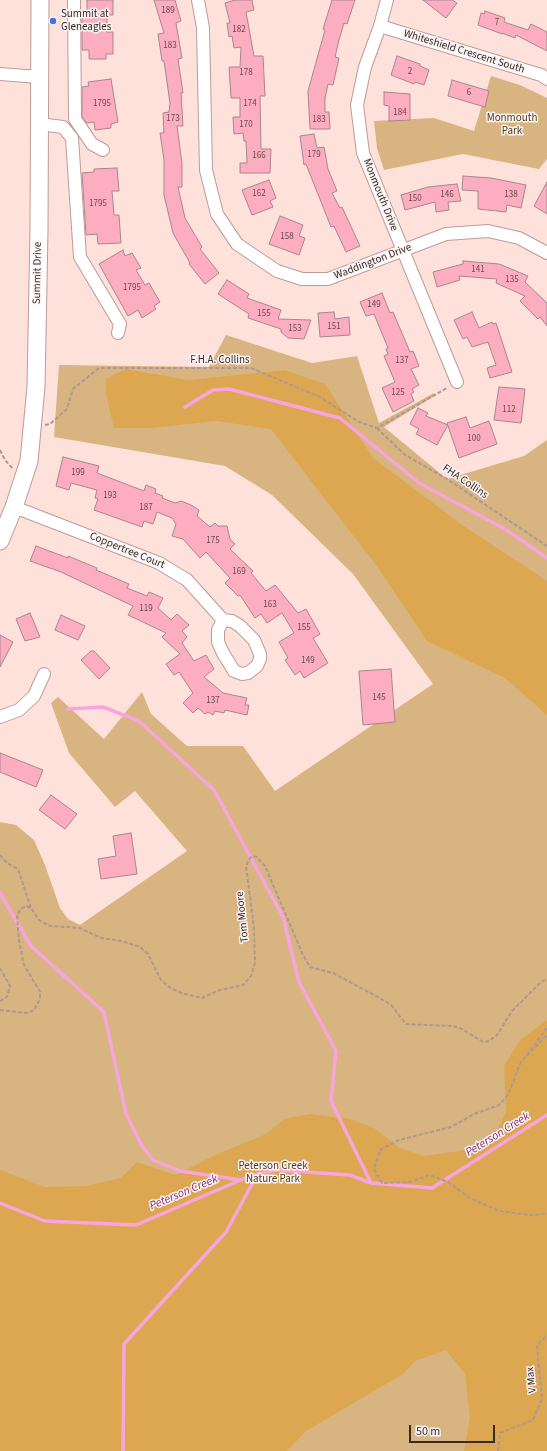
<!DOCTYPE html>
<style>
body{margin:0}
#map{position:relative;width:547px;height:1451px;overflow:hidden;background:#ffe1dc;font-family:"Source Sans 3",sans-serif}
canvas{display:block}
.scale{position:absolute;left:409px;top:1425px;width:86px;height:18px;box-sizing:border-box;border:2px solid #372a27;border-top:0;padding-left:5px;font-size:12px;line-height:14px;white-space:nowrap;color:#372a27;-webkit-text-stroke:3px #fcf4f3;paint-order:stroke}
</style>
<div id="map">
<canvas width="547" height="1451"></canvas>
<div class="scale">50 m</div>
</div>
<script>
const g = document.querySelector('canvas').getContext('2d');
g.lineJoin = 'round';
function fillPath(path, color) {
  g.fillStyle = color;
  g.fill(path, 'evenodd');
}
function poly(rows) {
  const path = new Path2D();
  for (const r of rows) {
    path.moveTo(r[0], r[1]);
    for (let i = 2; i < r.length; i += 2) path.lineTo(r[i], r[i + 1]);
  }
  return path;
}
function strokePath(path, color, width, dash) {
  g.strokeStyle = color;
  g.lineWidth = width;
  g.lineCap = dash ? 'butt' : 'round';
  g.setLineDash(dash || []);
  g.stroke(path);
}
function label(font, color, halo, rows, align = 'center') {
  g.font = font + ' "Source Sans 3",sans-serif';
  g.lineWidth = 3;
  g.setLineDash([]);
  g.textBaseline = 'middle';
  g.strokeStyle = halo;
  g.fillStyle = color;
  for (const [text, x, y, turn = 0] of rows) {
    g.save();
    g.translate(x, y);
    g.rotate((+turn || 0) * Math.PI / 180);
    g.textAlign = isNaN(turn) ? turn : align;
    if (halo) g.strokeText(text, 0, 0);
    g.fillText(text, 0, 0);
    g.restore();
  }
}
const green = poly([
 [491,76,520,85,547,98,547,159,539,169,463,154,384,170,377,148,374,121,434,118,474,131],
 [226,335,312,363,357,356,379,423,434,393,436,395,384,427,447,479,524,456,547,440,547,1451,35,1451,0,1399,0,822,16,825,34,840,45,865,60,908,68,919,80,925,187,851,135,791,115,807,69,753,51,703,58,697,104,739,142,692,151,714,187,746,243,746,275,791,433,684,353,574,272,495,225,466,54,437,59,365,209,367]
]);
const forest = poly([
 [126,369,188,380,285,370,325,384,373,458,462,525,547,581,547,715,505,678,427,641,376,565,271,429,216,421,151,428,114,428,106,394,106,379],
 [547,1020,547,1451,464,1451,470,1418,465,1374,446,1350,415,1361,403,1374,306,1431,287,1451,0,1451,0,1170,45,1187,86,1186,121,1178,137,1162,176,1175,215,1155,266,1134,284,1119,310,1114,350,1119,374,1128,400,1148,424,1156,459,1151,492,1141,506,1112,504,1066,520,1040]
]);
const stream = poly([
 [185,407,213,390,229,389,340,418,419,483,505,529,547,558],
 [68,709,103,707,139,721,214,790,283,917,299,982,336,1051,331,1101,371,1183],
 [0,893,31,946,104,1012,126,1114,142,1146,153,1160,180,1171,241,1180],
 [0,1203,45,1221,136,1225,250,1176,276,1170,350,1175,371,1183,432,1188,547,1115],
 [123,1451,124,1344,226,1232,258,1173]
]);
const building = poly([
 [87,0,113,0,113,15,107,15,107,32,113,32,113,54,106,54,106,59,89,59,89,50,82,50,82,14,87,14,87,0],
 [154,0,175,0,181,21,176,23,182,58,178,59,183,93,181,93,183,126,177,126,182,163,182,187,178,187,185,218,202,247,200,249,219,273,205,284,189,264,190,263,173,233,164,195,164,160,160,133,164,133,163,113,169,112,170,103,164,61,162,61,158,34,164,33,154,0],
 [235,0,252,0,254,10,246,12,254,56,263,56,265,96,260,96,261,149,271,149,270,173,240,173,240,163,247,163,246,141,244,141,243,133,234,134,233,117,240,117,240,98,231,98,229,67,240,67,241,47,234,48,232,36,229,37,227,23,230,23,225,3,235,0],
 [332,0,355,0,347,24,344,23,339,40,335,57,339,58,333,85,328,84,325,98,325,112,329,112,330,129,310,129,308,91,325,30,323,29,332,0],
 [423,0,452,0,457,3,446,18,423,0],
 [485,11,505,18,504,22,528,30,531,24,547,32,547,51,516,35,515,38,502,33,502,34,478,25,481,13,484,14,485,11],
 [397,56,420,64,420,66,429,70,424,85,415,82,414,84,391,75,397,56],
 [111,79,118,122,111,124,111,128,95,130,94,122,87,123,82,117,82,87,89,86,88,82,111,79],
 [452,80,489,91,485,107,448,96,452,80],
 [384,92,410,94,410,120,389,121,389,106,384,105,384,92],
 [314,134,317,148,324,147,328,169,337,191,332,193,340,208,342,207,360,246,346,252,334,226,331,227,306,164,304,165,300,136,314,134],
 [117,168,119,191,112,191,114,215,119,215,121,243,98,244,97,234,86,235,82,173,94,172,94,169,117,168],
 [463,176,491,178,526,185,521,208,507,205,506,212,478,209,478,191,462,190,463,176],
 [269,180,276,198,270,201,273,207,252,215,242,190,269,180],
 [547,182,547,214,534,206,547,182],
 [457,184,461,201,448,202,449,210,436,212,435,202,405,210,401,195,428,187,457,184],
 [280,216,303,225,299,236,305,238,299,255,269,244,280,216],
 [123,250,125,256,132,253,141,268,136,270,145,285,149,283,160,302,154,306,156,309,142,318,138,310,128,316,99,264,123,250],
 [463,261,499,264,528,276,525,282,547,303,547,326,540,317,538,319,520,301,525,296,496,283,497,279,459,276,460,280,437,287,433,272,463,264,463,261],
 [227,280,249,294,247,298,281,310,278,319,311,320,304,339,288,338,281,332,281,329,248,318,249,314,218,294,227,280],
 [382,293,390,313,393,312,410,352,413,351,419,366,411,369,419,385,412,389,414,392,411,394,414,401,393,412,382,388,395,382,384,356,388,354,386,349,388,348,374,314,366,316,360,302,382,293],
 [334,312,335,319,349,317,350,335,320,337,318,313,334,312],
 [472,312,479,328,492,322,493,324,496,323,512,372,490,378,487,368,496,365,488,342,472,347,467,337,463,339,454,320,472,312],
 [499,387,525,389,521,423,494,420,499,387],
 [418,408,428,413,426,416,448,425,437,445,416,434,419,429,410,424,418,408],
 [466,417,470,428,489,421,497,444,459,458,447,423,466,417],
 [63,457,99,466,97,473,144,491,146,485,156,489,155,493,163,496,162,498,175,503,181,501,191,505,199,510,197,516,210,527,215,523,218,526,227,526,230,539,235,544,230,549,253,571,251,573,266,591,275,585,298,613,306,609,320,634,313,638,328,663,304,678,300,671,295,675,285,660,288,658,279,642,294,633,282,613,267,623,261,614,255,618,240,595,238,596,225,583,230,578,206,552,200,558,183,539,172,536,176,524,172,518,157,512,153,524,144,521,142,527,94,510,98,499,95,498,97,490,71,483,69,490,56,486,63,457],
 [36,546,68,558,68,556,97,568,96,570,129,584,127,588,147,596,149,592,163,598,158,608,171,620,177,614,189,625,182,631,187,637,182,643,194,661,206,655,214,669,204,677,223,693,247,698,245,705,249,705,247,715,225,710,224,713,215,711,213,715,208,712,205,714,198,708,193,713,183,703,193,693,179,672,174,675,166,664,180,654,162,637,166,633,128,615,133,606,61,572,30,561,36,546],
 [30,613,40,637,25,641,16,619,30,613],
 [61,615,85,626,78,640,55,630,61,615],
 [0,635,13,642,0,667,0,635],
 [91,651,94,651,110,668,99,679,81,660,91,651],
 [391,669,395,722,363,725,359,671,391,669],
 [0,753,43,770,36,787,0,772,0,753],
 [51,795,77,814,65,829,39,810,51,795],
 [131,833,137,874,101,879,98,859,116,856,113,836,131,833]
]);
const path = poly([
 [45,425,50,424,67,409,73,389,99,368,251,368,320,397,359,422,377,428,447,388],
 [377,428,404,454,447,479,547,546],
 [0,450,5,460,13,469],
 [0,855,7,863,18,869,31,908],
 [0,968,10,986,7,997,0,1001],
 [0,1010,27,1013,34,1010,40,999,40,992,24,965,19,941,17,915,21,909,26,906,31,908,39,920,50,926,80,928,101,938,122,941,140,947,148,954,161,980,169,987,181,993,202,998,220,990,243,985,251,976,255,963,254,928,246,866,250,858,253,856,257,857,265,866,303,955,310,967,333,973,378,997,391,1005,406,1024,454,1026,462,1029,483,1042,489,1041,497,1035,512,1011,541,982,547,979],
 [547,1028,520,1064,508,1095,499,1105,474,1114,451,1127,399,1140,380,1150,374,1169,382,1183,410,1182,430,1175,448,1182,470,1198,499,1211,530,1215,547,1214],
 [527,1056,547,1035],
 [498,1451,500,1433,533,1420,542,1399,537,1346,547,1335]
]);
const minor = poly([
 [74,0,75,119,92,144,103,150],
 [198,0,203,28,206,170,217,214,237,244,277,271,302,279,328,279,446,234,488,231,519,238,547,253],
 [387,0,380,26,365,67,357,105,363,153,457,382],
 [380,26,541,75,547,79],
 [0,74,39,77],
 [39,124,63,127,72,138,80,257,120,324,118,333],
 [14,507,159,563,187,580,223,620,232,621,240,626,254,640,260,654,260,659,257,666,248,673,242,674,234,671,223,653,218,642,218,630,223,620],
 [0,717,19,710,34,696,44,674]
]);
const secondary = poly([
 [0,541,14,507,29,461,36,387,39,230,40,0]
]);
const markers = [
 [53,21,4,"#4b6fe2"]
];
const numberNames = [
 ["189",168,11],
 ["7",497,23],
 ["182",239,30],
 ["183",170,46],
 ["2",410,72],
 ["178",246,73],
 ["6",469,93],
 ["1795",102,104],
 ["174",250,104],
 ["184",400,113],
 ["173",173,119],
 ["183",319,120],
 ["170",246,125],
 ["179",314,155],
 ["166",259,156],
 ["162",259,194],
 ["146",447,195],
 ["138",511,195],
 ["150",415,199],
 ["1795",98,204],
 ["158",287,237],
 ["141",478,270],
 ["135",512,280],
 ["1795",132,288],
 ["149",374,305],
 ["155",264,314],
 ["151",334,327],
 ["153",295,329],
 ["137",402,361],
 ["125",398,393],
 ["112",509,410],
 ["100",474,439],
 ["199",78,473],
 ["193",110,496],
 ["187",146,508],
 ["175",213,541],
 ["169",239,572],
 ["163",270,605],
 ["119",146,609],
 ["155",304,628],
 ["149",308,661],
 ["145",379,698],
 ["137",213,701]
];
const poiNames = [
 ["Summit at",61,15],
 ["Gleneagles",61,28]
];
const streetNames = [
 ["Whiteshield Crescent South",464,52,17],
 ["Monmouth Drive",380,195,68],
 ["Waddington Drive",373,262,-21],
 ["Summit Drive",38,273,-89],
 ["F.H.A. Collins",220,361],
 ["FHA Collins",465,482,34],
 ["Coppertree Court",127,551,22],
 ["Tom Moore",243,917,-96],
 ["V Max",532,1380,-96]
];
const parkNames = [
 ["Monmouth",512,119],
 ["Park",512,132],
 ["Peterson Creek",273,1167],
 ["Nature Park",273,1180]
];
const waterNames = [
 ["Peterson Creek",498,1135,-32],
 ["Peterson Creek",184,1193,-23]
];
fillPath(green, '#d7b480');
fillPath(forest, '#dda752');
strokePath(stream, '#f9a5dd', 3.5);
fillPath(building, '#fdadc0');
strokePath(building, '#a8868d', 1);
strokePath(minor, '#be9b96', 14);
strokePath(secondary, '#be9b96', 19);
strokePath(path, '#af9894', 2, [4, 2]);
strokePath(minor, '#fff', 12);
strokePath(secondary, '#fff', 17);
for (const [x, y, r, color] of markers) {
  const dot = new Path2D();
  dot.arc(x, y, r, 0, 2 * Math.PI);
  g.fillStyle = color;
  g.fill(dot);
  strokePath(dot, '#fcf4f3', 1.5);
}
label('9px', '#684b4d', null, numberNames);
label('11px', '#372a27', '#fcf4f3', poiNames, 'left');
label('11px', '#372a27', '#fcf4f3', streetNames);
label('11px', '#513b17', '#fcf4f3', parkNames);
label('italic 12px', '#8a2c71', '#fcf4f3', waterNames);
</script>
